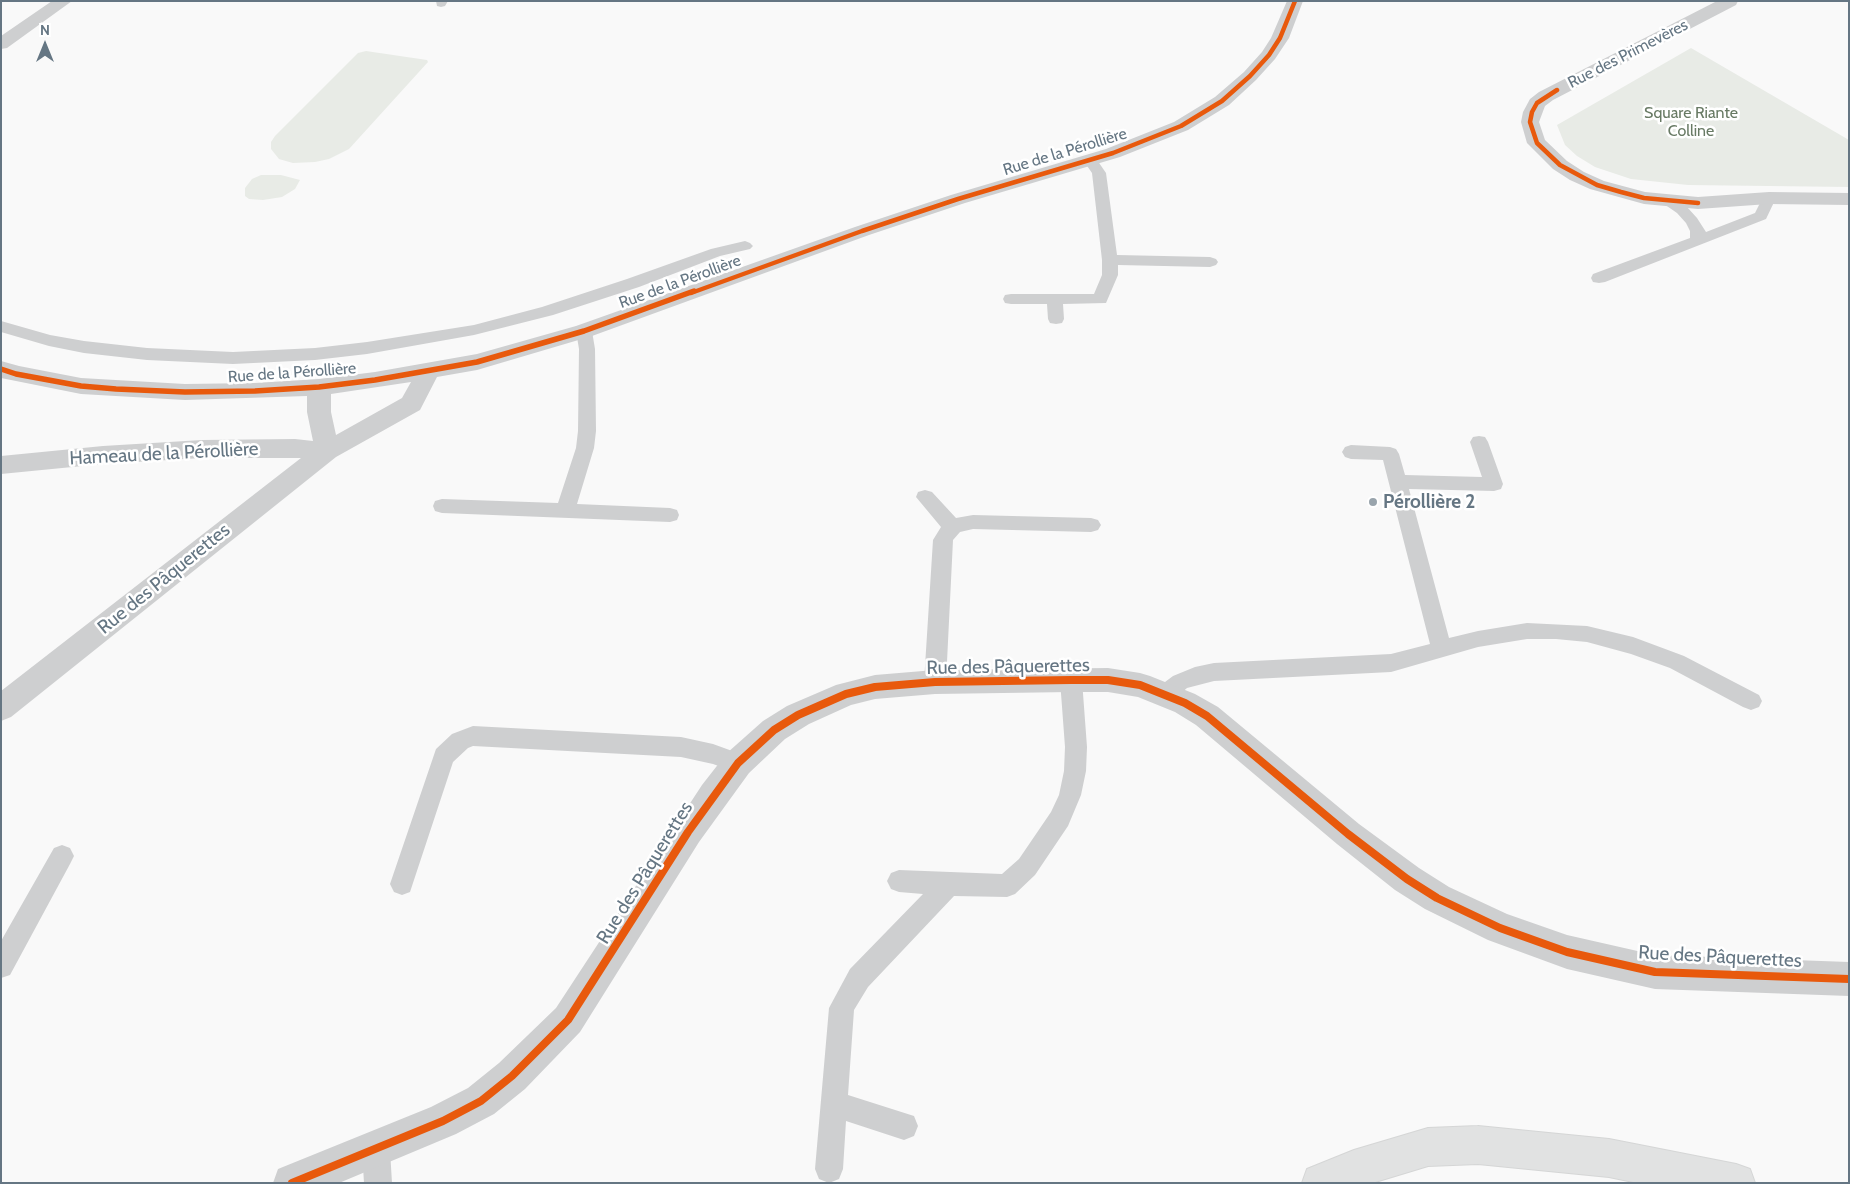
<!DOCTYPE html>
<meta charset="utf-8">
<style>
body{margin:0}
#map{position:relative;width:1850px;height:1184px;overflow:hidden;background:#f9f9f9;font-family:Cabin,sans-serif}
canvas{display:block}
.frame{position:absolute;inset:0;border:2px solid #657683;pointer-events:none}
.north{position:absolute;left:20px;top:20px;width:50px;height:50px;-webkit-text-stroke:4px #fff;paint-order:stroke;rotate:0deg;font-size:14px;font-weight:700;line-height:20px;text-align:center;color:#657683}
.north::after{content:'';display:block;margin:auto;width:18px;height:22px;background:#657683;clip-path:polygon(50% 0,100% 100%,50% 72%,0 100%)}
</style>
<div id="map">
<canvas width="1850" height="1184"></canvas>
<div class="frame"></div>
<div class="north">N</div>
</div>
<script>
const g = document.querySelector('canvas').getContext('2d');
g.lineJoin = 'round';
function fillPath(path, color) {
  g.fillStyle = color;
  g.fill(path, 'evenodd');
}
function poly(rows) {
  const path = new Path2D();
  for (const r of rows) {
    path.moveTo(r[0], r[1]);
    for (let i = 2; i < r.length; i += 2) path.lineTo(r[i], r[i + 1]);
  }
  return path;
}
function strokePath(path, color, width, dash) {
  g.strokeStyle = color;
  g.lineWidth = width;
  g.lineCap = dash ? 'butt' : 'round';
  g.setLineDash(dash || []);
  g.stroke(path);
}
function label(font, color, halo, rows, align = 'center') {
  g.font = font + ' Cabin,sans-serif';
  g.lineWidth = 5;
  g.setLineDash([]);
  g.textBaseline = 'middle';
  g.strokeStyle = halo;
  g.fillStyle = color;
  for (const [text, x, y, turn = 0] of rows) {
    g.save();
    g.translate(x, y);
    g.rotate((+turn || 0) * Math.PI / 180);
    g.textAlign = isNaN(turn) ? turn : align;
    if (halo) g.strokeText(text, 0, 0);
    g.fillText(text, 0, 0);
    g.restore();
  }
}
const green = poly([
 [1691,48,1849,140,1849,187,1688,185,1631,179,1595,167,1577,156,1565,145,1557,125],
 [366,51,427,60,428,62,349,149,329,159,315,162,293,163,279,159,271,149,271,142,275,136,358,53],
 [261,175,281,175,300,180,295,189,282,197,263,200,249,199,245,196,245,188,252,179]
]);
const service = poly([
 [436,1,448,1,445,6,441,7,437,6,436,1],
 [1090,156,1095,157,1106,173,1117,255,1210,257,1216,259,1218,262,1216,265,1210,267,1118,265,1118,275,1106,303,1063,304,1064,319,1062,323,1056,324,1050,323,1048,319,1047,304,1011,304,1005,303,1003,299,1005,295,1011,294,1094,294,1102,275,1102,260,1092,173,1083,160,1085,157,1090,156],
 [1769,194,1774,195,1776,198,1766,219,1605,282,1599,283,1593,282,1591,278,1593,274,1690,238,1690,231,1686,223,1677,213,1664,204,1662,201,1664,198,1674,198,1687,207,1697,218,1706,232,1755,213,1764,195,1769,194],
 [745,241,750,243,753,246,750,249,720,256,639,287,553,315,474,335,367,354,315,360,233,364,147,360,84,353,49,346,1,332,1,321,50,335,84,341,147,348,233,352,315,348,367,342,474,325,542,307,627,279,711,249,745,241],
 [584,326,590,327,592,331,595,349,596,431,594,448,577,504,670,508,677,510,679,515,677,520,670,522,442,513,435,511,433,506,435,501,442,499,558,503,576,448,578,431,579,349,576,331,578,327,584,326],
 [1479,436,1485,437,1488,442,1503,484,1501,489,1494,491,1409,489,1449,638,1478,631,1527,623,1587,626,1633,637,1684,656,1759,695,1762,701,1759,707,1751,710,1743,707,1670,668,1631,654,1587,642,1556,639,1527,639,1478,647,1391,672,1214,681,1187,688,1173,700,1165,703,1157,700,1154,694,1157,688,1173,676,1195,667,1214,663,1391,654,1430,644,1383,460,1351,459,1345,457,1342,452,1345,447,1351,445,1390,447,1396,449,1399,454,1405,475,1482,477,1470,442,1473,437,1479,436],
 [925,490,932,492,956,518,973,515,1091,518,1098,520,1101,525,1098,530,1091,532,973,529,960,532,953,540,946,682,942,688,935,691,928,688,924,682,933,540,941,527,916,497,918,492,925,490],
 [1071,671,1078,674,1082,680,1087,747,1086,771,1081,795,1068,826,1035,875,1015,894,1007,897,954,896,868,987,854,1010,848,1095,914,1116,918,1126,914,1136,904,1140,846,1121,843,1169,839,1179,829,1183,819,1179,815,1169,829,1008,850,969,923,894,899,892,891,889,887,881,891,873,899,870,1002,874,1019,859,1051,812,1059,795,1064,771,1065,747,1060,680,1064,674,1071,671],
 [473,726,681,737,713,744,746,756,749,763,746,770,738,773,713,764,681,757,473,746,468,748,453,762,410,892,402,895,394,892,390,884,436,749,452,734,473,726],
 [62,845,70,848,74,856,70,864,10,975,1,978,1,941,54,848,62,845],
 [376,1136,386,1140,390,1150,392,1183,364,1183,362,1150,366,1140,376,1136]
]);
const minor = poly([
 [52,1,72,1,7,48,1,49,1,36,52,1],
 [1287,1,1303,1,1289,38,1275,59,1256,80,1229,105,1188,130,1120,157,965,203,869,235,592,336,477,370,437,377,420,410,336,457,11,717,1,721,1,691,301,458,202,458,103,464,1,474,1,456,103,446,202,440,295,439,313,441,307,412,307,396,185,400,81,394,1,378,1,361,19,366,81,378,185,384,255,383,319,379,375,372,477,354,576,326,855,227,951,195,1106,149,1174,122,1215,97,1244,72,1262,52,1271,38,1287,1],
 [411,382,402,398,336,435,331,412,331,394,411,382],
 [1717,1,1738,1,1736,5,1553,100,1545,106,1539,122,1545,140,1567,161,1584,172,1604,181,1645,192,1698,197,1769,192,1849,193,1849,205,1769,204,1698,209,1644,204,1590,189,1570,180,1553,169,1527,143,1521,122,1523,112,1530,99,1539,92,1717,1],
 [1108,668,1140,673,1150,676,1195,694,1218,707,1359,824,1419,868,1449,887,1507,914,1567,935,1655,955,1849,962,1849,996,1655,989,1567,969,1488,940,1425,909,1395,890,1337,844,1196,725,1175,712,1138,697,1108,692,1071,692,935,694,875,699,851,705,809,724,785,739,749,773,699,842,580,1032,525,1089,494,1114,456,1134,339,1183,273,1183,278,1169,431,1107,468,1088,499,1063,556,1008,702,785,727,753,763,721,787,706,836,685,875,675,935,670,1108,668]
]);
const motorway = poly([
 [1478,1126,1609,1139,1736,1164,1750,1169,1755,1183,1638,1183,1609,1177,1478,1164,1428,1166,1372,1183,1302,1183,1307,1169,1354,1150,1428,1128,1478,1126]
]);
const cyclewayFar2 = poly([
 [1557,90,1537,103,1532,112,1530,122,1537,143,1560,165,1597,185,1621,192,1644,198,1698,203],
 [691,293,862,231,958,199,1113,153,1181,126,1222,101,1250,76,1269,55,1280,38,1295,1]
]);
const cyclewayFar1 = poly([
 [1,369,16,374,81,386,116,389,185,392,255,391,319,387,375,380,477,362,584,331,694,291]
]);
const cycleway = poly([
 [292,1183,443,1121,481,1101,512,1076,568,1020,688,832,738,763,774,730,798,715,846,694,875,687,935,682,1071,680,1108,680,1140,685,1185,703,1207,716,1348,834,1407,879,1437,898,1500,928,1567,952,1655,972,1849,979]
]);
const markers = [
 [1373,502,5,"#99a4ac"]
];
const farStreetnames = [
 ["Rue des Primevères",1628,54,-27],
 ["Rue de la Pérollière",1065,152,-17],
 ["Rue de la Pérollière",680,282,-20],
 ["Rue de la Pérollière",292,373,-4]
];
const farParknames = [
 ["Square Riante",1691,113],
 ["Colline",1691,131]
];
const streetNames = [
 ["Hameau de la Pérollière",164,454,-3],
 ["Rue des Pâquerettes",164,579,-39],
 ["Rue des Pâquerettes",1008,667,-1],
 ["Rue des Pâquerettes",645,873,-58],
 ["Rue des Pâquerettes",1720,957,3]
];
const poiNames = [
 ["Pérollière 2",1383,502]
];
fillPath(green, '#e8ebe6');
strokePath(motorway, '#d5d6d6', 2);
fillPath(service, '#cecfd0');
fillPath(minor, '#cecfd0');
fillPath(motorway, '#e1e2e2');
strokePath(cyclewayFar2, '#e8590c', 4.5);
strokePath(cyclewayFar1, '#e8590c', 5.5);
strokePath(cycleway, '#e8590c', 8);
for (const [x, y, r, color] of markers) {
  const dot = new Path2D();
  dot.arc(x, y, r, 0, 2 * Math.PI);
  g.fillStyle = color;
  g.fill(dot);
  strokePath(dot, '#fff', 2);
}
label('16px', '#657683', '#fff', farStreetnames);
label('16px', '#687a64', '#fff', farParknames);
label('19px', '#657683', '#fff', streetNames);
label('bold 19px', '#657683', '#fff', poiNames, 'left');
</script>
